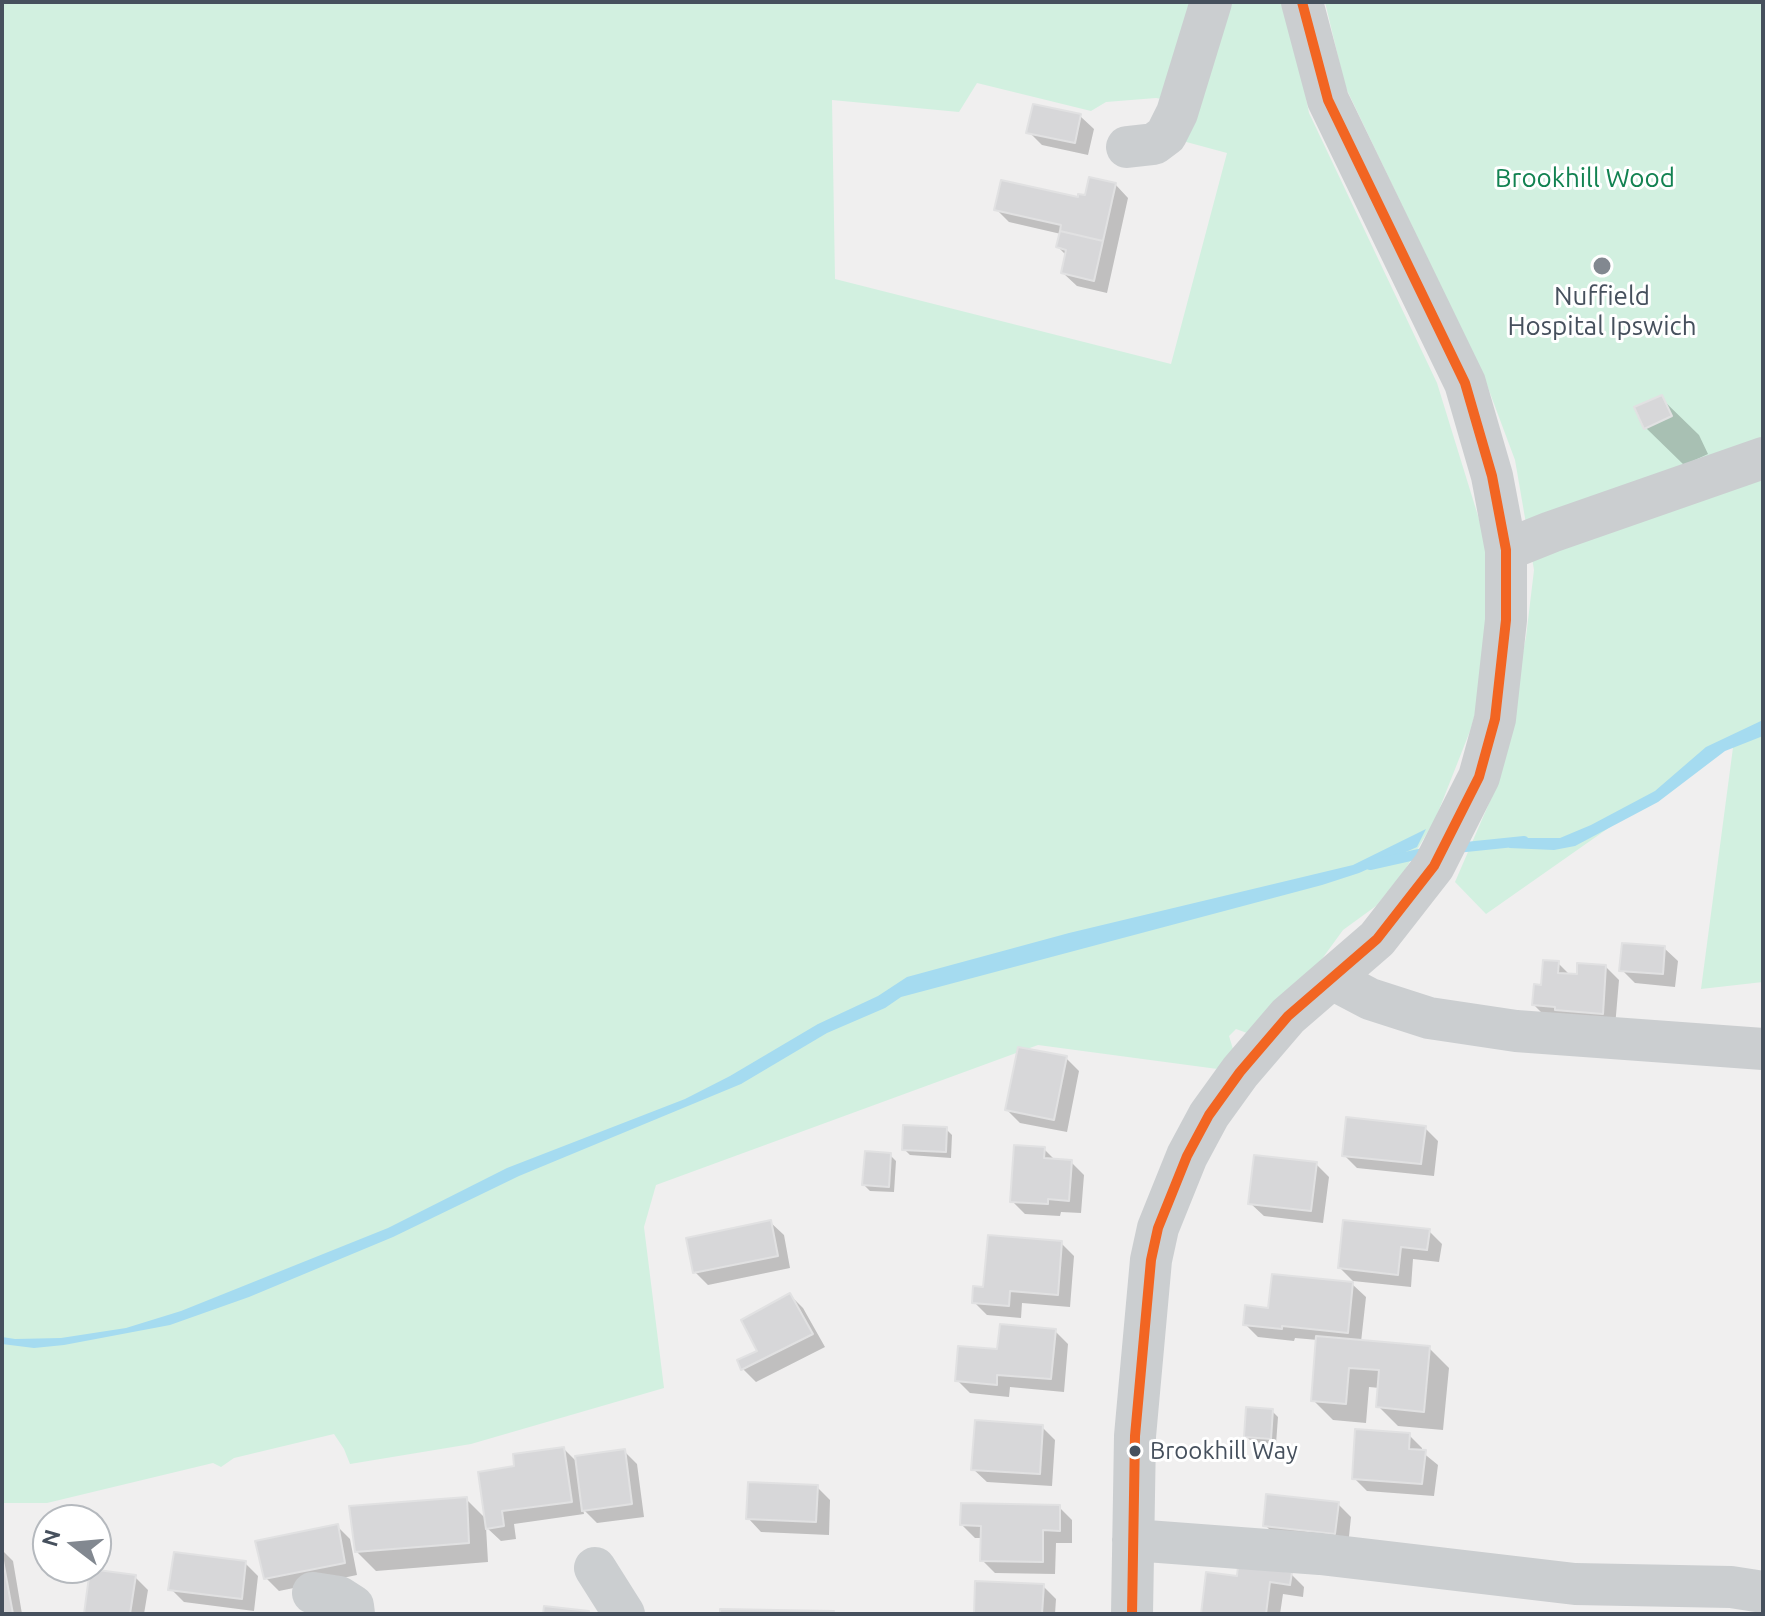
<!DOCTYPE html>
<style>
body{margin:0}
#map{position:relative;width:1765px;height:1616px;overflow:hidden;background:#f0efef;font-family:Ubuntu,sans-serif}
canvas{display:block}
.frame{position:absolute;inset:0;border:4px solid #46505d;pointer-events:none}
.north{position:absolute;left:32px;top:1504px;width:80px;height:80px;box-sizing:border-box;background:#fff;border:2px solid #b5b9be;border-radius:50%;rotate:286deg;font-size:22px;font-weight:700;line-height:32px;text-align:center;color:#46505d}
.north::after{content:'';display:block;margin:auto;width:28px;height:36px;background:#828890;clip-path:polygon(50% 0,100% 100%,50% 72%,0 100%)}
</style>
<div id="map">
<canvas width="1765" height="1616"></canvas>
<div class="frame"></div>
<div class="north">N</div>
</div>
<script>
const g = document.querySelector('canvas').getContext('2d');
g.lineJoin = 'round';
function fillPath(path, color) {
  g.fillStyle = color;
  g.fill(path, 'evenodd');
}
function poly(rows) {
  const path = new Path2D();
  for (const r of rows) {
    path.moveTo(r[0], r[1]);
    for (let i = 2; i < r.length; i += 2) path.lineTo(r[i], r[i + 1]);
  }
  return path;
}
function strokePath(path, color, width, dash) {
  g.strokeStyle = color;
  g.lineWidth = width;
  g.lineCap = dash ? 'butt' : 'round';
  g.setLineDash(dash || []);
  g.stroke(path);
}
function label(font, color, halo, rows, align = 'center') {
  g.font = font + ' Ubuntu,sans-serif';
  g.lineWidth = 6;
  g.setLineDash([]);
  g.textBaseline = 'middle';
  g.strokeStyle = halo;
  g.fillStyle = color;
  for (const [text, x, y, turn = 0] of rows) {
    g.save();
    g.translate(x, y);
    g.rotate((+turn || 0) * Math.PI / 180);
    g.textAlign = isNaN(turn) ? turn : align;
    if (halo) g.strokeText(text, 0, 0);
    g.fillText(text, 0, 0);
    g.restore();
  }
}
const green = poly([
 [2,2,1202,2,1173,101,1156,98,1106,102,1091,111,977,83,959,112,832,100,835,279,1171,364,1227,153,1179,140,1225,2,1287,2,1309,113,1437,383,1487,545,1484,684,1470,731,1435,820,1403,873,1376,906,1343,930,1311,974,1247,1033,1236,1029,1229,1036,1240,1072,1038,1045,656,1185,644,1227,664,1388,471,1444,350,1464,344,1449,334,1434,234,1458,221,1467,213,1463,47,1503,2,1503],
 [1325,2,1763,2,1763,982,1701,989,1734,740,1486,914,1455,882,1493,794,1526,637,1534,570,1515,460,1484,377,1345,86]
]);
const water = poly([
 [1763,720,1763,736,1725,751,1658,802,1575,846,1554,850,1509,848,1513,838,1560,838,1591,825,1655,791,1706,747],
 [1426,829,1417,847,1359,873,1322,885,901,997,885,1008,827,1033,741,1084,519,1176,393,1237,249,1297,170,1325,64,1345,34,1348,2,1344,2,1337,15,1339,61,1338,126,1328,181,1311,388,1228,507,1168,685,1099,730,1076,818,1024,878,996,907,977,1069,933,1353,865]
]);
const shadow = poly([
 [1080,116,1094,129,1088,155,1042,145,1029,132],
 [1115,184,1128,198,1107,293,1077,286,1063,273,1067,256,1058,247,1061,234,1009,222,996,209,1079,199],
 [1661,398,1699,435,1708,454,1684,465,1646,428],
 [1664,948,1678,961,1675,987,1635,983,1622,970],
 [1558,963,1570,975,1578,976,1606,967,1619,980,1615,1027,1547,1018,1534,1005],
 [1066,1058,1079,1071,1067,1132,1020,1123,1007,1110],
 [1425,1128,1438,1141,1434,1176,1357,1168,1344,1155],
 [946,1129,952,1135,951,1158,910,1155,904,1149],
 [1044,1149,1056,1161,1071,1162,1084,1175,1081,1213,1061,1212,1060,1216,1025,1214,1012,1201],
 [890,1155,896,1161,894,1192,870,1191,864,1185],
 [1316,1164,1329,1177,1323,1223,1264,1216,1250,1203],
 [770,1222,784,1235,790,1268,708,1285,695,1272],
 [1429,1231,1442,1244,1439,1262,1413,1259,1411,1287,1353,1281,1340,1268],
 [1061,1243,1074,1256,1070,1307,1022,1303,1021,1318,987,1315,974,1302,985,1289],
 [1352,1284,1366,1297,1361,1342,1429,1348,1449,1368,1443,1430,1398,1426,1378,1406,1380,1388,1369,1387,1366,1423,1333,1420,1313,1400,1318,1340,1295,1338,1294,1341,1258,1337,1245,1324,1270,1310],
 [790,1295,803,1308,825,1347,756,1382,743,1369,760,1352],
 [1055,1331,1068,1344,1064,1392,1010,1387,1009,1397,970,1393,957,1380,999,1352],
 [1272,1411,1278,1417,1276,1444,1252,1442,1246,1436],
 [1042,1427,1055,1440,1052,1486,987,1482,973,1469],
 [1409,1435,1422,1448,1422,1452,1438,1465,1434,1496,1367,1491,1354,1478],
 [564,1449,578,1463,624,1451,637,1464,644,1517,597,1523,583,1509,584,1514,514,1524,516,1539,501,1541,486,1527,488,1562,376,1571,356,1551,466,1499,486,1519,517,1468],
 [817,1487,830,1500,829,1535,761,1532,748,1518],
 [1338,1504,1351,1517,1348,1546,1278,1538,1265,1525],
 [1059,1507,1072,1520,1072,1543,1056,1543,1055,1574,995,1573,982,1560,983,1538,975,1538,962,1525],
 [337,1526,350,1539,357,1575,279,1591,266,1578],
 [2,1550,13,1561,22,1614,2,1614],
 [245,1563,258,1576,254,1611,184,1602,171,1589],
 [1291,1574,1304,1587,1303,1597,1283,1594,1280,1614,1203,1614,1238,1578],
 [135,1577,148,1590,144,1614,86,1614],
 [1043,1586,1056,1599,1055,1614,976,1614]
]);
const stream = poly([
 [1456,848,1524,841],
 [1370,865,1428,852]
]);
const building = poly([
 [1033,104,1081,114,1075,143,1026,133,1033,104],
 [1089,177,1116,183,1103,241,1060,231,1061,225,994,210,1001,180,1078,197,1078,194,1085,195,1089,177],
 [1060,231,1103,241,1094,281,1061,273,1066,250,1056,247,1060,231],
 [1662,395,1672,416,1644,429,1634,407,1662,395],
 [1622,943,1665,946,1663,974,1619,971,1622,943],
 [1543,960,1559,961,1558,973,1577,974,1577,963,1606,965,1603,1014,1555,1010,1555,1007,1532,1005,1534,984,1541,985,1543,960],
 [1018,1047,1067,1056,1054,1120,1005,1110,1018,1047],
 [1346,1117,1426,1126,1421,1164,1342,1156,1346,1117],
 [903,1125,947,1127,946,1152,902,1150,903,1125],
 [1014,1145,1045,1147,1044,1158,1072,1160,1069,1201,1048,1199,1048,1204,1010,1202,1014,1145],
 [865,1151,891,1153,889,1187,862,1185,865,1151],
 [1254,1155,1317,1162,1311,1211,1248,1204,1254,1155],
 [771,1220,778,1256,693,1273,686,1238,771,1220],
 [1343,1220,1430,1229,1427,1250,1401,1247,1398,1275,1338,1268,1343,1220],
 [988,1235,1062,1241,1058,1295,1010,1291,1009,1306,972,1303,973,1286,983,1287,988,1235],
 [1272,1274,1353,1282,1348,1333,1282,1326,1282,1329,1243,1325,1245,1305,1268,1308,1272,1274],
 [790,1293,813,1334,741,1370,737,1360,757,1351,741,1320,790,1293],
 [1000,1324,1056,1329,1051,1379,997,1375,997,1385,955,1381,958,1346,997,1349,1000,1324],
 [1316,1336,1430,1346,1424,1412,1376,1407,1379,1370,1349,1368,1346,1404,1311,1401,1316,1336],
 [1246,1407,1273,1409,1271,1439,1244,1437,1246,1407],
 [975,1420,1043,1425,1040,1474,971,1470,975,1420],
 [1355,1429,1410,1433,1409,1449,1426,1450,1422,1484,1352,1479,1355,1429],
 [564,1447,572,1502,502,1511,504,1526,486,1529,478,1472,514,1466,513,1454,564,1447],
 [625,1449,632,1504,582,1511,575,1456,625,1449],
 [748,1482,818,1485,816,1522,746,1519,748,1482],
 [1266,1494,1339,1502,1335,1534,1263,1526,1266,1494],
 [467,1497,469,1543,355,1552,349,1506,467,1497],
 [961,1503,1060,1505,1060,1531,1043,1530,1043,1562,980,1561,981,1526,960,1525,961,1503],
 [338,1524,345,1563,264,1579,255,1541,338,1524],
 [174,1552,246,1561,242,1599,168,1590,174,1552],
 [2,1555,13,1614,2,1614,2,1555],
 [1238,1566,1292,1572,1290,1585,1270,1582,1266,1614,1201,1614,1206,1572,1237,1576,1238,1566],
 [90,1569,136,1575,130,1614,84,1614,90,1569],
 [975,1581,1044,1584,1042,1614,974,1614,975,1581],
 [544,1606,589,1611,589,1614,543,1614,544,1606],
 [720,1609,834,1611,833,1614,720,1614,720,1609]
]);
const minor = poly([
 [1127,147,1154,144,1166,135,1177,113,1211,2],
 [1506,550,1551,532,1763,458],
 [1332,979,1370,999,1429,1018,1516,1031,1763,1049],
 [1133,1540,1320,1554,1575,1584,1731,1587,1763,1592],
 [595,1568,624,1614],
 [313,1593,339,1597,353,1606,354,1614],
 [1132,1614,1135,1436,1151,1260,1158,1228,1187,1156,1209,1115,1240,1072,1288,1016,1377,939,1434,866,1479,777,1495,719,1506,620,1506,550,1492,476,1465,383,1328,100,1302,2]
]);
const bus1 = poly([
 [1132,1614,1135,1436,1151,1260,1158,1228,1187,1156,1209,1115,1240,1072,1288,1016,1377,939,1434,866,1479,777,1495,719,1506,620,1506,550,1492,476,1465,383,1328,100,1302,2]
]);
const markers = [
 [1602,266,10,"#828890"],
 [1135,1451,7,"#46505d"]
];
const busNames = [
 ["Brookhill Way",1150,1451]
];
const parkNames = [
 ["Brookhill Wood",1585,178]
];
const poiNames = [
 ["Nuffield",1602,296],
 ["Hospital Ipswich",1602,326]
];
fillPath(green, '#d2f0e0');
fillPath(water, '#a5dbf0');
fillPath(shadow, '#0003');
strokePath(stream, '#a5dbf0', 10);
fillPath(building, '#d7d7d9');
strokePath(building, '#e1e1e2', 2);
strokePath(minor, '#cbced0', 42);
strokePath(bus1, '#f26522', 10);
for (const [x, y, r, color] of markers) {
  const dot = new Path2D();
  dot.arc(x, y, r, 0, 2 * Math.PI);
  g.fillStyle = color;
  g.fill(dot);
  strokePath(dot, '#fff', 3);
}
label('24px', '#46505d', '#fff', busNames, 'left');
label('26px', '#128251', '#fff', parkNames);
label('26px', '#46505d', '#fff', poiNames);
</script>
